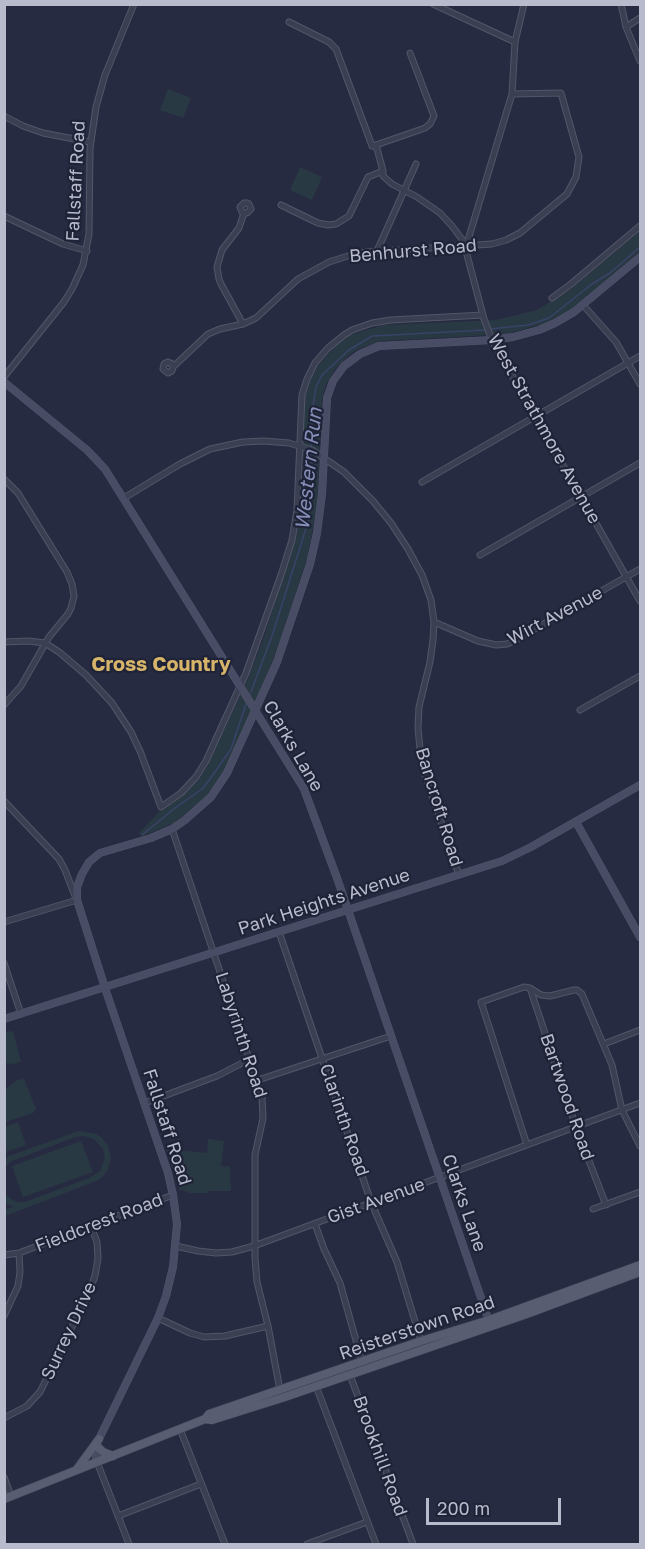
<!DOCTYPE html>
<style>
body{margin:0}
#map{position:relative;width:645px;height:1549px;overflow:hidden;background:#272b42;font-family:"Golos Text",sans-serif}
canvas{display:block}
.frame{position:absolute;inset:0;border:6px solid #b8bbcc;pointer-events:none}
.scale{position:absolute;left:426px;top:1498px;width:135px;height:27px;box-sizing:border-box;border:3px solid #b8bbcc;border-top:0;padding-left:8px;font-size:18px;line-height:21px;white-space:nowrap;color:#b8bbcc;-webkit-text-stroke:4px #1f2337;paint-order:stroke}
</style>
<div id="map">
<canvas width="645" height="1549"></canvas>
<div class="frame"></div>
<div class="scale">200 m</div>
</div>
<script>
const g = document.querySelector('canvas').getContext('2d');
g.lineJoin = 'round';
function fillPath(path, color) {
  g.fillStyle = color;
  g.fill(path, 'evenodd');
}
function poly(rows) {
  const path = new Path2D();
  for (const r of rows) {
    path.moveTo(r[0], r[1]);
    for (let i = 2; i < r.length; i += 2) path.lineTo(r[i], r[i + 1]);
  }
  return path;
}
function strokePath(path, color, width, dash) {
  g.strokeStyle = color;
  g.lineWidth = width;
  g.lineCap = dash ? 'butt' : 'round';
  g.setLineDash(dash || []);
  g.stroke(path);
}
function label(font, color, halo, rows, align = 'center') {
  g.font = font + ' "Golos Text",sans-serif';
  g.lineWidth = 4.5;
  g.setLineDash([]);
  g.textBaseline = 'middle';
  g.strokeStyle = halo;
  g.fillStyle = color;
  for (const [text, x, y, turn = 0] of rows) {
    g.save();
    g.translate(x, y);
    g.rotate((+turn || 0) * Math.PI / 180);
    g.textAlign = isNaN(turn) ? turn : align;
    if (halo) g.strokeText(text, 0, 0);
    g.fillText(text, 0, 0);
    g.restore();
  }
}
const green = poly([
 [168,89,191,98,183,118,160,110],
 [300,167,322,177,312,200,290,190],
 [640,231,640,251,574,308,543,324,506,334,381,341,358,349,348,356,334,370,325,387,322,399,317,505,308,555,278,647,261,689,227,766,219,781,208,795,174,823,143,836,139,833,158,813,189,790,199,779,207,767,246,683,263,640,292,550,299,518,302,480,305,398,309,382,318,366,329,353,341,341,353,334,384,325,496,320,537,310,571,289],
 [10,1031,13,1032,21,1061,15,1064,5,1063,5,1033],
 [24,1079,36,1109,33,1113,5,1122,5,1086,6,1089,17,1080],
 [18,1122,26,1145,5,1152,5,1127],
 [79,1131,96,1134,102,1138,108,1146,111,1158,108,1169,104,1175,100,1179,91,1183,5,1216,5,1210,13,1207,5,1202,5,1195,16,1202,25,1202,89,1178,100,1171,105,1158,103,1149,94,1139,83,1136,75,1137,12,1161,5,1167,5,1159,9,1156],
 [208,1139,224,1141,222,1161,220,1165,225,1167,230,1166,231,1191,209,1191,207,1193,190,1193,179,1189,166,1149,207,1153],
 [81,1141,93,1172,23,1197,12,1166]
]);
const stream = poly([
 [490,329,528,325,549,318,592,284,610,273,640,247],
 [249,697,272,636,308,522,312,493,311,457,312,413,316,387,322,375,349,350,372,336,485,330],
 [142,835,175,808,202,789,210,779,231,749,247,701]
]);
const street = poly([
 [433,4,515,42],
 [524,4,515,42,512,94,468,240,467,255,484,319,492,340,640,601],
 [621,4,626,27,640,61],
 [289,22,329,42,336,49,368,135,372,146,376,145,383,171,383,176,392,184,417,197,440,213,452,226,467,246],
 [626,27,640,18],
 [4,116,23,126,43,133,90,142],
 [376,145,425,128,430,124,434,116,410,53],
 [281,205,318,223,328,225,336,224,349,216,368,177,383,171],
 [4,216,63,244,87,251],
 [377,251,416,164],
 [552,298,571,284,640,226],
 [583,305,616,342,640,384],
 [243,324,221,284,219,279,217,267,222,250,239,228,244,213,247,213,251,209,249,204,247,203,244,203,240,207,242,212,244,213],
 [173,367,172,364,168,362,164,364,163,369,168,373,172,371,173,367,208,334,220,329,243,324,256,318,298,279,329,262,354,254,367,252,492,244,506,240,520,233,567,194,576,177,579,157,561,93,512,94],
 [4,377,64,302,72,289,83,265,89,234,90,149,96,107,105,75,134,4],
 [4,479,18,493,67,572,72,584,74,596,71,608,68,614,49,637,21,686,4,705],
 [422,482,640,356],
 [124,498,180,464,210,449,243,442,264,441,289,443,312,450,344,472,373,501,391,523,408,549,422,575,431,600,434,622,433,640,430,662,419,707,418,728,420,749,423,769,459,875],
 [480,555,640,463],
 [434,622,478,641,496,645,507,644,514,641,640,569],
 [4,642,28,641,45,643,59,652,86,675,112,703,131,732,140,751,161,807,181,793,196,777,206,761,246,673,281,575,292,540,297,510,302,395,307,379,315,363,328,348,344,335,352,330,372,323,391,320,483,315],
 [580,710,640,676],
 [4,801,59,859,65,870,75,896],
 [172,829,262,1097,263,1118,255,1155,255,1258,257,1282,268,1326,280,1390],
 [4,922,77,900],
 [279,932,371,1202,397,1262,421,1341],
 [4,963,21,1014],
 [530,988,576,1127,606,1205],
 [604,1044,640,1030],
 [258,1080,391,1036],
 [145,1103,217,1076,250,1059],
 [527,1145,481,1002,524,987,530,988,541,995,550,996,574,990,577,990,582,994,612,1065,622,1110,640,1146],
 [593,1209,640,1192],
 [315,1224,324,1249,340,1283,362,1362],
 [176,1246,198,1251,216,1253,232,1252,254,1246,640,1103],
 [4,1255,19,1253,173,1195],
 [4,1316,18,1286,20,1272,19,1253],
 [158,1318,190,1333,204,1337,225,1336,268,1326],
 [347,1367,413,1544],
 [316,1386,376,1544],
 [4,1418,27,1406,40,1392,89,1292,95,1276,98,1258,97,1242,91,1226],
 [180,1429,225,1544],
 [97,1462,129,1544],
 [4,1477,11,1496],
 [118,1516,201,1484],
 [307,1544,367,1522]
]);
const secondary = poly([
 [4,382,87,450,105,469,304,789,337,878,490,1324],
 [576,822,640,937],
 [4,1019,502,861,531,847,640,785],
 [97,1462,95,1452,96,1445,158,1318,166,1296,173,1267,177,1224,173,1195,168,1173,107,994,77,900,77,887,82,874,89,862,100,853,151,838,172,829,185,820,211,797,227,773,277,662,310,564,317,533,322,494,327,398,333,381,344,366,360,354,379,346,492,340,513,337,539,330,555,323,574,312,640,257]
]);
const primary = poly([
 [205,1419,212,1420,282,1398,524,1315,640,1272],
 [96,1445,103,1452,113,1456],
 [77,1469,99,1439],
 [4,1499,205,1419,209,1414,421,1341,489,1320,640,1265]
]);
const streetNames = [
 ["Fallstaff Road",76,181,-87],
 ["Benhurst Road",413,251,-5],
 ["West Strathmore Avenue",544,429,61],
 ["Wirt Avenue",555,616,-28],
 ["Clarks Lane",293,746,60],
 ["Bancroft Road",439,807,73],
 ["Park Heights Avenue",324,902,-18],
 ["Labyrinth Road",241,1035,72],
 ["Bartwood Road",567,1097,71],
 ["Clarinth Road",344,1120,71],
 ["Fallstaff Road",167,1127,72],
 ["Gist Avenue",376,1201,-20],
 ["Clarks Lane",464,1203,71],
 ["Fieldcrest Road",99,1223,-21],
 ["Reisterstown Road",417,1328,-19],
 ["Surrey Drive",69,1331,-65],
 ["Brookhill Road",380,1456,70]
];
const waterNames = [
 ["Western Run",309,469,-84]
];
const neighbourhoodNames = [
 ["Cross Country",161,665]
];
fillPath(green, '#293943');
strokePath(stream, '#3a4269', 1.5);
strokePath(street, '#535669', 7);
strokePath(secondary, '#535669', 8);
strokePath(primary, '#424558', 9);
strokePath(street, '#3b3f52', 5);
strokePath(secondary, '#494c65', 7);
strokePath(primary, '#595d72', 8);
label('18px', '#b8bbcc', '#1f2337', streetNames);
label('italic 20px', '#868fb7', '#1f2337', waterNames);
label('bold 20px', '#d6b469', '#1f2337', neighbourhoodNames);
</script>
